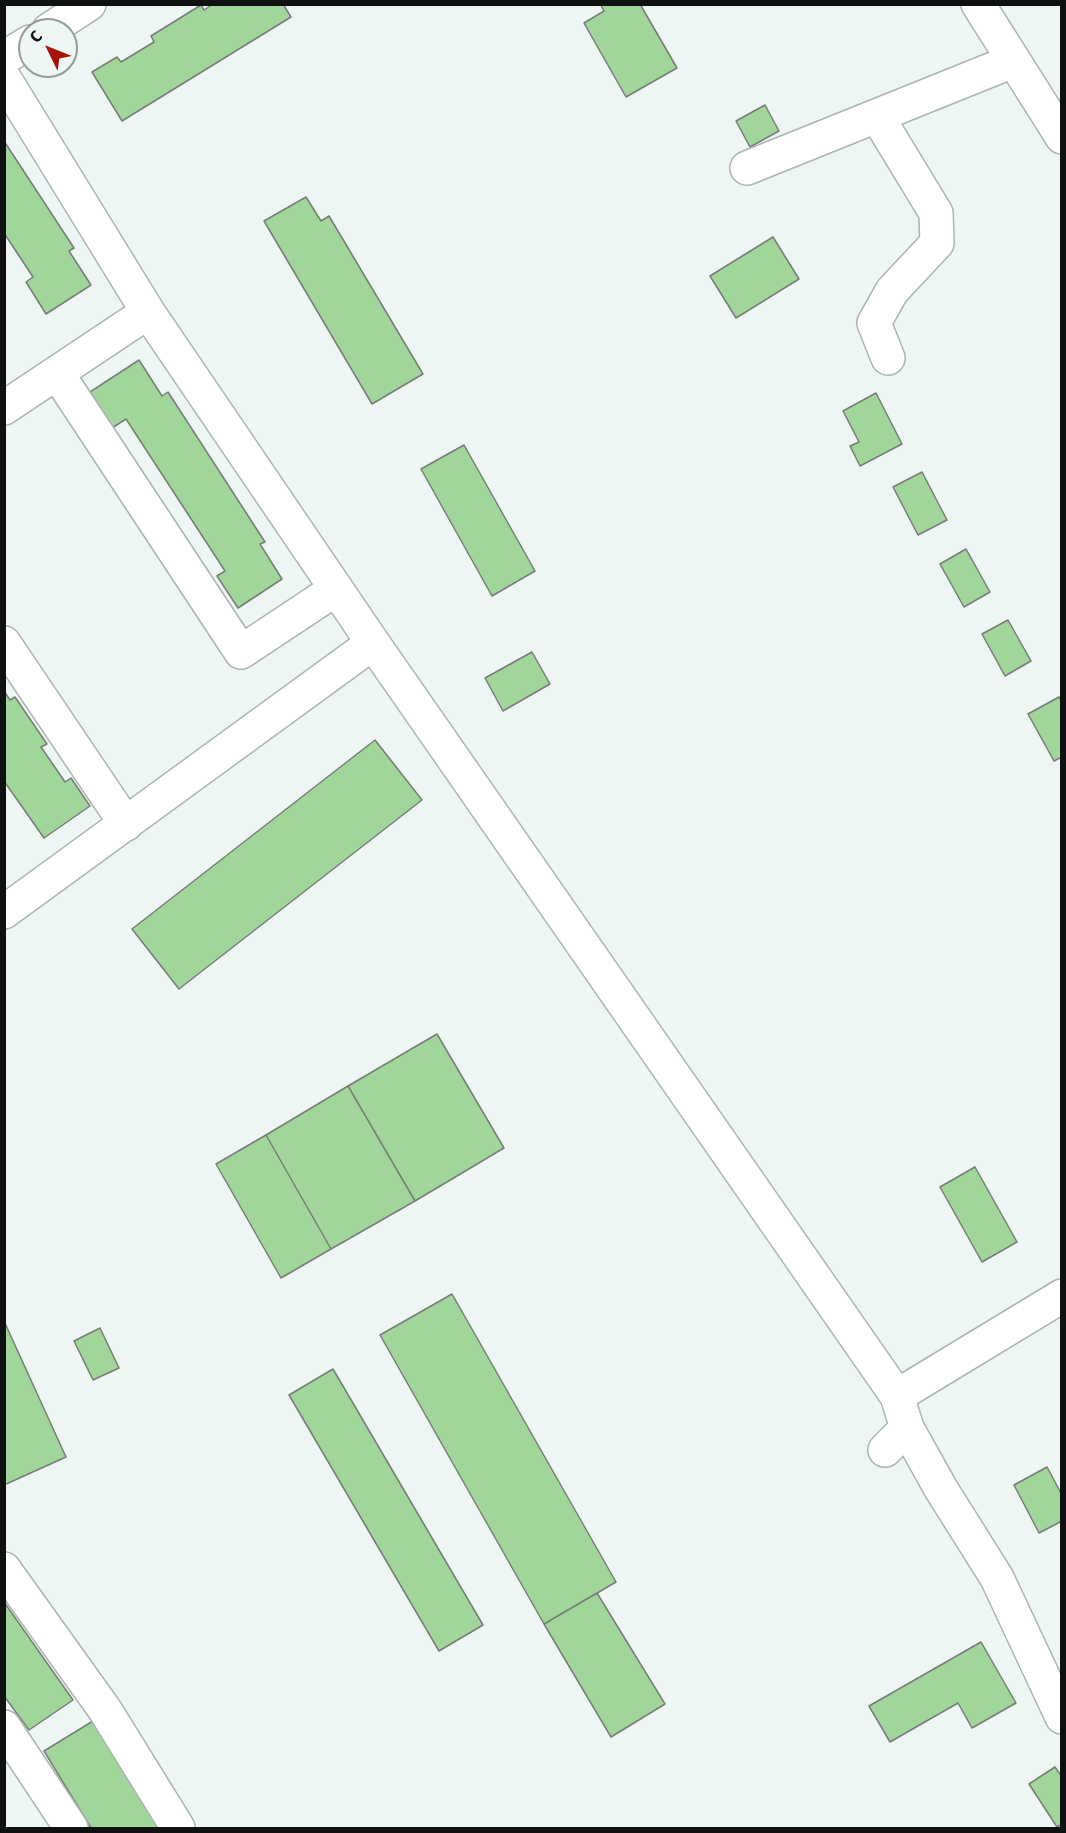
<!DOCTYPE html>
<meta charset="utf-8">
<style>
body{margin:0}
#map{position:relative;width:1066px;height:1833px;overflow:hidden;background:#eef6f3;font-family:"Fira Sans",sans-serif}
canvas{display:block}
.frame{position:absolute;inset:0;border:6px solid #0e1110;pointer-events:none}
.north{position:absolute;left:18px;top:18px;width:60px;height:60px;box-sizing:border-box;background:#eef6f3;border:2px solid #949a98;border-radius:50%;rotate:313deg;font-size:16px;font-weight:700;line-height:24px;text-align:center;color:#0e1110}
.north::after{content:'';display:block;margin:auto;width:21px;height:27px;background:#a6130b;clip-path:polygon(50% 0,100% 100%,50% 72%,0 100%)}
</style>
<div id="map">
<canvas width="1066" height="1833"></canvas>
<div class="frame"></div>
<div class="north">С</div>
</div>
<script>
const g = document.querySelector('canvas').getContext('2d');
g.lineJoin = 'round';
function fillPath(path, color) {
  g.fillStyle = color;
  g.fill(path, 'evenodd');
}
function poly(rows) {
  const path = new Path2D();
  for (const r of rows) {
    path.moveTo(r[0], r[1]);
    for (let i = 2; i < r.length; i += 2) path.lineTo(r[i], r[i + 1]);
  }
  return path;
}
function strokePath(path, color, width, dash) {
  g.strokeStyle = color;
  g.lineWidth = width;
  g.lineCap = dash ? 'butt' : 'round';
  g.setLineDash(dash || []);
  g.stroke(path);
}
const building = poly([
 [213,4,283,4,291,17,122,121,92,72,117,57,121,62,154,42,151,36,201,5,204,10,213,4],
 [600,4,640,4,677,68,626,97,584,23,604,11,600,4],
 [765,105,779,131,750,147,736,121,765,105],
 [4,141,74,248,69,251,91,285,46,314,26,282,33,277,4,233,4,141],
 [306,197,321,221,329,216,423,374,372,404,264,221,306,197],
 [773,237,799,279,736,318,710,276,773,237],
 [139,360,162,396,168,392,265,542,260,544,282,579,238,608,217,576,225,571,126,419,112,428,90,392,139,360],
 [876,393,902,444,860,466,850,446,859,442,843,411,876,393],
 [464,445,535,571,492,596,421,469,464,445],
 [922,472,947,520,918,535,893,487,922,472],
 [966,549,990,592,964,607,940,564,966,549],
 [1008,620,1031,661,1005,676,982,634,1008,620],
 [532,652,550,684,503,711,485,678,532,652],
 [4,691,10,700,15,697,47,744,41,747,65,782,71,778,90,806,44,838,4,781,4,691],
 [1059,697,1062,702,1062,757,1054,761,1028,714,1059,697],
 [375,740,422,800,179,989,132,929,375,740],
 [437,1034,504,1148,415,1201,348,1086,437,1034],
 [348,1086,415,1201,331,1249,266,1135,348,1086],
 [266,1135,331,1249,281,1278,216,1164,266,1135],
 [975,1167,1017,1242,982,1262,940,1187,975,1167],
 [452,1294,616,1582,544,1624,380,1335,452,1294],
 [4,1321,66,1457,4,1485,4,1321],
 [100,1328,119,1368,93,1380,74,1341,100,1328],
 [333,1369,483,1625,439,1651,289,1395,333,1369],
 [1047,1467,1062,1495,1062,1521,1039,1533,1014,1485,1047,1467],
 [597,1593,665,1704,611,1737,544,1624,597,1593],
 [4,1602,73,1700,29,1730,4,1696,4,1602],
 [981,1642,1016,1703,972,1728,958,1703,890,1742,869,1706,981,1642],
 [93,1721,160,1828,91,1828,44,1751,93,1721],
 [1055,1767,1062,1777,1062,1824,1057,1827,1029,1784,1055,1767]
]);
const minor = poly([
 [49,30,89,4],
 [4,58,30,42],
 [4,78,148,312,373,643,897,1396,1062,1296],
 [877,116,936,213,937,243,892,291,874,323,888,358],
 [747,168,1013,61],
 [57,373,241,652,336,589],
 [4,408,148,312],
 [4,643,126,824],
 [4,912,373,643],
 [897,1396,907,1428,941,1489,997,1578,1062,1717],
 [885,1450,907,1428],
 [4,1569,105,1710,178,1828],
 [4,1727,71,1828]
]);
const major = poly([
 [978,4,1062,137]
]);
fillPath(building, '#a1d69b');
strokePath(building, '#777c77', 1.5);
strokePath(minor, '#acb4b1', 36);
strokePath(major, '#acb4b1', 36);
strokePath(minor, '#fff', 33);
strokePath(major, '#fff', 33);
</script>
